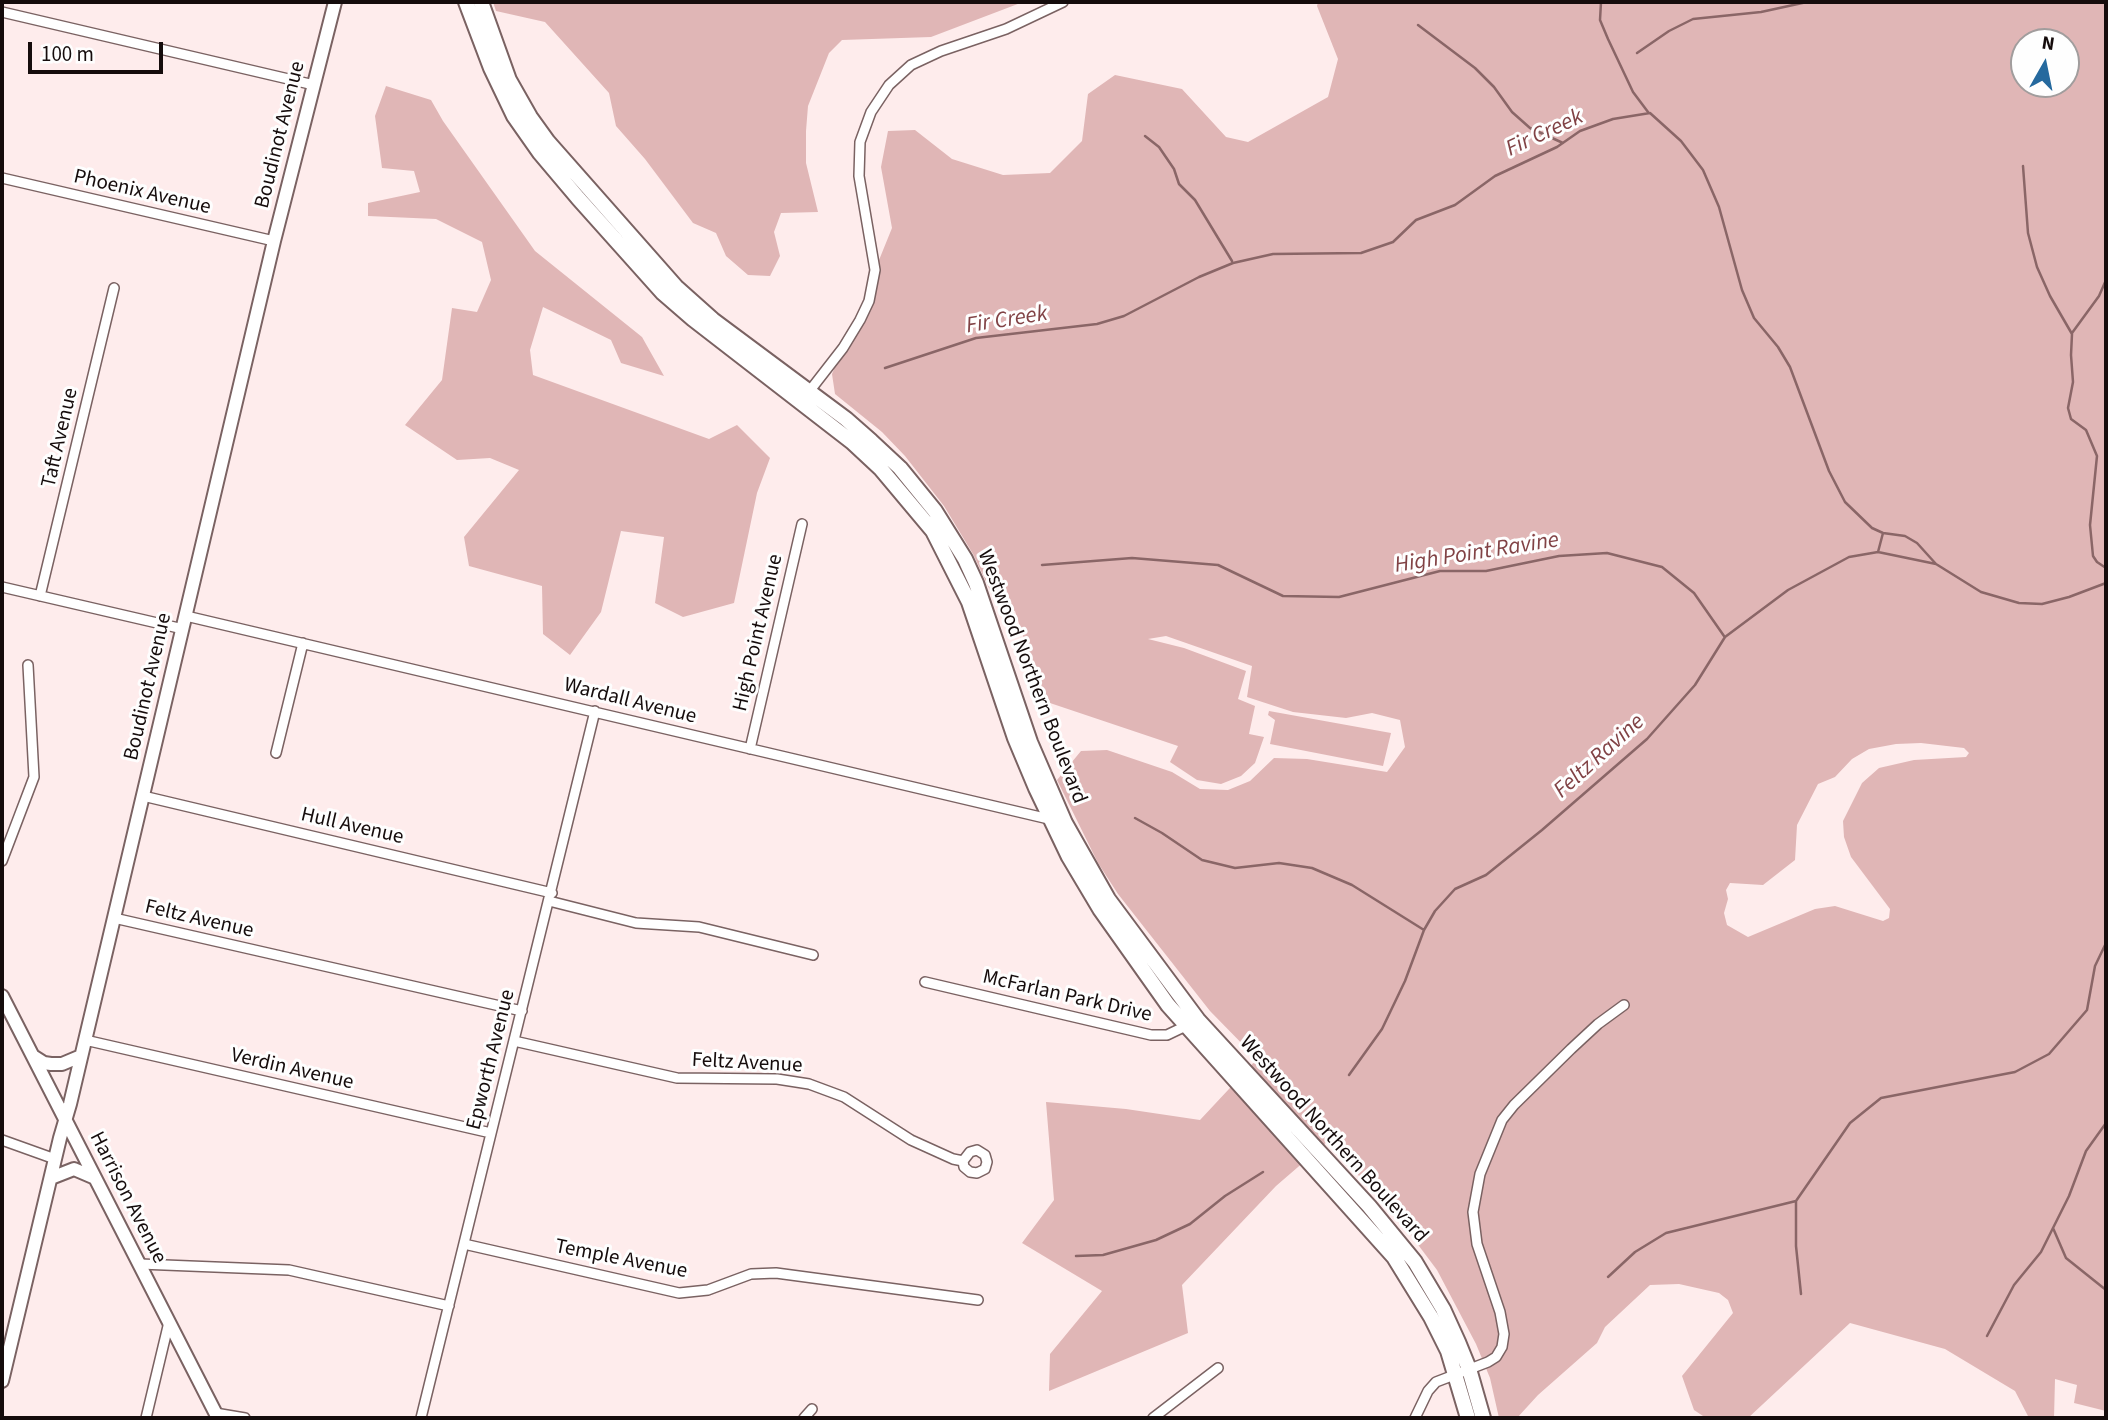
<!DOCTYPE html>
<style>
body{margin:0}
#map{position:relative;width:2108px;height:1420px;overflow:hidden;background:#feecec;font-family:"Source Sans 3",sans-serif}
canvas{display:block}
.frame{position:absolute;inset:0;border:4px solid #150c0c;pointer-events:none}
.north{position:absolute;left:2010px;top:28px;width:70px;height:70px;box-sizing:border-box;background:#fefefe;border:2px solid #a19d9d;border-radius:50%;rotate:9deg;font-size:19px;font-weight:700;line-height:28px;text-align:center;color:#150c0c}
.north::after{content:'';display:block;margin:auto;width:24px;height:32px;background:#25699e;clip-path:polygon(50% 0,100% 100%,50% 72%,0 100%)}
.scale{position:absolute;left:28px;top:42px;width:135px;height:32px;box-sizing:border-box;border:4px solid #150c0c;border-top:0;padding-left:9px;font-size:21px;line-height:24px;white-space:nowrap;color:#150c0c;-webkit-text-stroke:5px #fefefe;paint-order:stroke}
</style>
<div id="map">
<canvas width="2108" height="1420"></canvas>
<div class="frame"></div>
<div class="north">N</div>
<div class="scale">100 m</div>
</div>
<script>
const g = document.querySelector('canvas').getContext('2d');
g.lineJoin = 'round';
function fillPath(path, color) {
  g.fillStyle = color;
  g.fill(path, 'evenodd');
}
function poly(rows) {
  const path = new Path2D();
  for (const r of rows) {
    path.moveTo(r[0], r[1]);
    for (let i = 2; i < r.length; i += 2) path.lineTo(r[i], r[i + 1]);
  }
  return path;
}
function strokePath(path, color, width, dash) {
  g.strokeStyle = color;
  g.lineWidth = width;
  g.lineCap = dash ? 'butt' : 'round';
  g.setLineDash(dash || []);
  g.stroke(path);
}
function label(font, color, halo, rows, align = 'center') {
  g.font = font + ' "Source Sans 3",sans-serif';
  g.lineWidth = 6;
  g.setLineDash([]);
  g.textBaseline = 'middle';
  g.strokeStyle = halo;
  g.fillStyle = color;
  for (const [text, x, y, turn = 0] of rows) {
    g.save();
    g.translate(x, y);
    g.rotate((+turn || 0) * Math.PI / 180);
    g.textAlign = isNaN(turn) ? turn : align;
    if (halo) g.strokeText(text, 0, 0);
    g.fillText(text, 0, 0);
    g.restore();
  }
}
const green = poly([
 [493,2,1023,2,931,37,842,40,829,53,808,106,806,131,806,163,818,212,781,213,774,232,780,256,770,276,748,275,726,256,716,233,693,223,645,159,616,126,609,93,545,22,496,11],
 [1318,2,2106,2,2106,1411,2074,1403,2077,1385,2055,1379,2054,1418,2029,1418,2015,1391,1945,1349,1850,1323,1748,1418,1706,1418,1694,1410,1682,1376,1733,1313,1728,1300,1719,1293,1679,1284,1650,1285,1605,1327,1597,1343,1538,1395,1517,1418,1499,1418,1490,1378,1476,1344,1437,1270,1395,1214,1327,1142,1276,1186,1182,1285,1188,1333,1049,1391,1050,1354,1102,1291,1022,1243,1054,1200,1046,1102,1126,1109,1200,1120,1257,1059,1210,1011,1118,894,1098,863,1057,780,1081,751,1107,750,1172,772,1200,789,1228,790,1250,781,1274,758,1307,759,1387,772,1405,747,1400,720,1372,713,1346,718,1293,712,1247,697,1252,666,1166,636,1148,639,1184,648,1246,671,1238,699,1255,706,1249,734,1264,737,1255,763,1241,776,1221,784,1197,780,1170,762,1178,746,1044,701,1015,611,996,603,973,554,944,506,905,456,882,432,835,394,832,374,843,348,860,320,875,270,892,228,881,167,888,131,915,130,952,159,1003,175,1050,173,1082,141,1088,94,1115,75,1182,89,1226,137,1248,142,1328,97,1338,59,1317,6],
 [2024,42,2066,42,2066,84,2024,84],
 [1921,743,1964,748,1969,753,1966,757,1914,760,1879,768,1862,783,1843,821,1844,837,1851,857,1890,909,1889,918,1883,921,1835,906,1815,909,1748,937,1727,925,1724,913,1728,899,1726,890,1730,883,1763,885,1795,860,1797,825,1818,784,1835,777,1852,759,1869,749,1896,744],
 [386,86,431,100,443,121,535,251,642,337,664,376,621,363,611,340,543,307,530,350,533,375,709,439,737,425,770,458,757,493,734,603,683,617,655,603,664,537,621,531,601,612,570,655,543,634,542,586,469,566,464,537,519,470,490,458,457,460,405,425,442,380,452,308,477,312,491,280,482,242,436,219,368,216,368,203,420,192,414,171,382,168,375,116],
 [1269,711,1391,733,1383,766,1270,744,1275,720,1268,715]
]);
const stream = poly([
 [1601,2,1600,20,1608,39,1633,92,1648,112],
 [1418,25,1475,68,1494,87,1512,112,1530,128,1563,143],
 [1637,53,1669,31,1693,19,1761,12,1807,2],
 [1145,136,1159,147,1174,169,1179,184,1195,200,1232,261],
 [2023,166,2028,233,2037,267,2050,296,2072,334,2071,355,2073,382,2068,408,2071,419,2086,430,2097,456,2090,525,2093,556,2097,562,2106,568],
 [2072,333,2099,296,2106,280],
 [885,368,976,338,1097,324,1124,316,1199,277,1233,263,1273,254,1361,253,1393,242,1416,220,1455,205,1495,176,1557,147,1580,131,1613,119,1650,113,1681,141,1703,170,1719,207,1742,290,1754,318,1778,347,1790,367,1829,471,1845,502,1872,528,1883,533,1905,536,1917,543,1936,564,1981,592,2019,603,2042,604,2069,597,2106,583],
 [1878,552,1883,533],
 [1042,565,1132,558,1218,565,1283,596,1339,597,1440,571,1486,571,1559,556,1607,553,1662,567,1694,593,1724,636],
 [1135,818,1162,833,1202,860,1235,868,1279,863,1312,868,1352,885,1424,930],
 [1349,1075,1382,1029,1405,981,1424,930,1435,911,1455,889,1486,875,1542,830,1647,739,1695,685,1725,637,1788,590,1849,557,1878,552,1936,564],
 [1796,1201,1850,1123,1881,1098,2015,1072,2049,1054,2087,1010,2095,966,2106,943],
 [1796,1201,1796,1246,1801,1294],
 [2053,1228,2066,1258,2106,1290],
 [1076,1256,1103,1255,1156,1240,1190,1224,1225,1196,1263,1172],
 [1608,1277,1635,1252,1666,1233,1796,1201],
 [1987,1336,2014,1285,2041,1252,2069,1196,2086,1151,2106,1123]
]);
const street = poly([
 [2,12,314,85],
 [2,178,274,241],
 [808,393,843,348,860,320,869,301,875,270,859,176,860,142,871,112,889,85,911,65,941,51,1006,29,1063,2],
 [2,587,183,629],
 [40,596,114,288],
 [186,616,1053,820],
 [750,749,802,524],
 [276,753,303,643],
 [143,796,552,893],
 [2,861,34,777,28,665],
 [549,901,636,923,699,927,813,955],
 [114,918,522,1011],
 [925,982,1151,1035,1167,1035,1190,1024],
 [85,1040,491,1133],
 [514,1041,677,1078,777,1079,809,1084,844,1097,911,1140,953,1159,963,1161,964,1167,970,1172,977,1173,985,1169,987,1162,985,1155,977,1150,970,1152,963,1161],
 [2,1140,55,1159],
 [464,1244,679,1293,708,1290,751,1274,776,1273,978,1300],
 [140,1264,289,1270,449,1306],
 [215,1413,245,1418],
 [146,1418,169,1322],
 [421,1418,595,711],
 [804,1418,812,1409],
 [1153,1418,1218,1368],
 [1415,1418,1428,1391,1436,1382,1488,1362,1496,1357,1502,1347,1504,1334,1500,1312,1477,1244,1473,1212,1480,1174,1502,1120,1514,1105,1571,1049,1598,1024,1624,1005]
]);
const secondary = poly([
 [2,996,218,1418],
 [33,1056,44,1063,51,1064,62,1064,81,1056],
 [51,1178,74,1169,95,1178],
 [2,1381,60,1138,70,1104,274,241,335,2]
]);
const primary = poly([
 [466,2,491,68,514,116,540,153,578,198,663,293,693,319,852,442,881,469,933,531,969,602,1015,738,1036,788,1069,857,1100,909,1168,1005,1394,1257,1431,1317,1448,1351,1468,1418],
 [481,2,509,80,530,117,548,142,676,287,713,320,846,419,871,441,900,468,935,511,965,559,976,583,1030,742,1065,823,1108,899,1198,1020,1369,1206,1415,1262,1443,1309,1458,1342,1469,1369,1483,1418]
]);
const streetNames = [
 ["Boudinot Avenue",281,135,-76],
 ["Phoenix Avenue",142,193,13],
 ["Taft Avenue",61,438,-77],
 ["High Point Avenue",759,633,-77],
 ["Westwood Northern Boulevard",1031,677,69],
 ["Boudinot Avenue",149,687,-77],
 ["Wardall Avenue",630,702,14],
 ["Hull Avenue",352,827,13],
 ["Feltz Avenue",199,920,13],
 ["McFarlan Park Drive",1067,997,13],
 ["Epworth Avenue",492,1060,-76],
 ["Feltz Avenue",747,1064,3],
 ["Verdin Avenue",292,1070,13],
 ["Westwood Northern Boulevard",1333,1140,48],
 ["Harrison Avenue",127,1198,63],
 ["Temple Avenue",621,1260,11]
];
const waterNames = [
 ["Fir Creek",1545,134,-25],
 ["Fir Creek",1007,321,-9],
 ["High Point Ravine",1477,554,-9],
 ["Feltz Ravine",1600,757,-42]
];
fillPath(green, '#e0b6b6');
strokePath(stream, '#8a6667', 2.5);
strokePath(street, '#7a6262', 12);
strokePath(secondary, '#7a6262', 16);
strokePath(primary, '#7a6262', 18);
strokePath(street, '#fff', 9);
strokePath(secondary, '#fff', 12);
strokePath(primary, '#fff', 14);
label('21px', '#150c0c', '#fefefe', streetNames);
label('italic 23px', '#814245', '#fefefe', waterNames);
</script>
